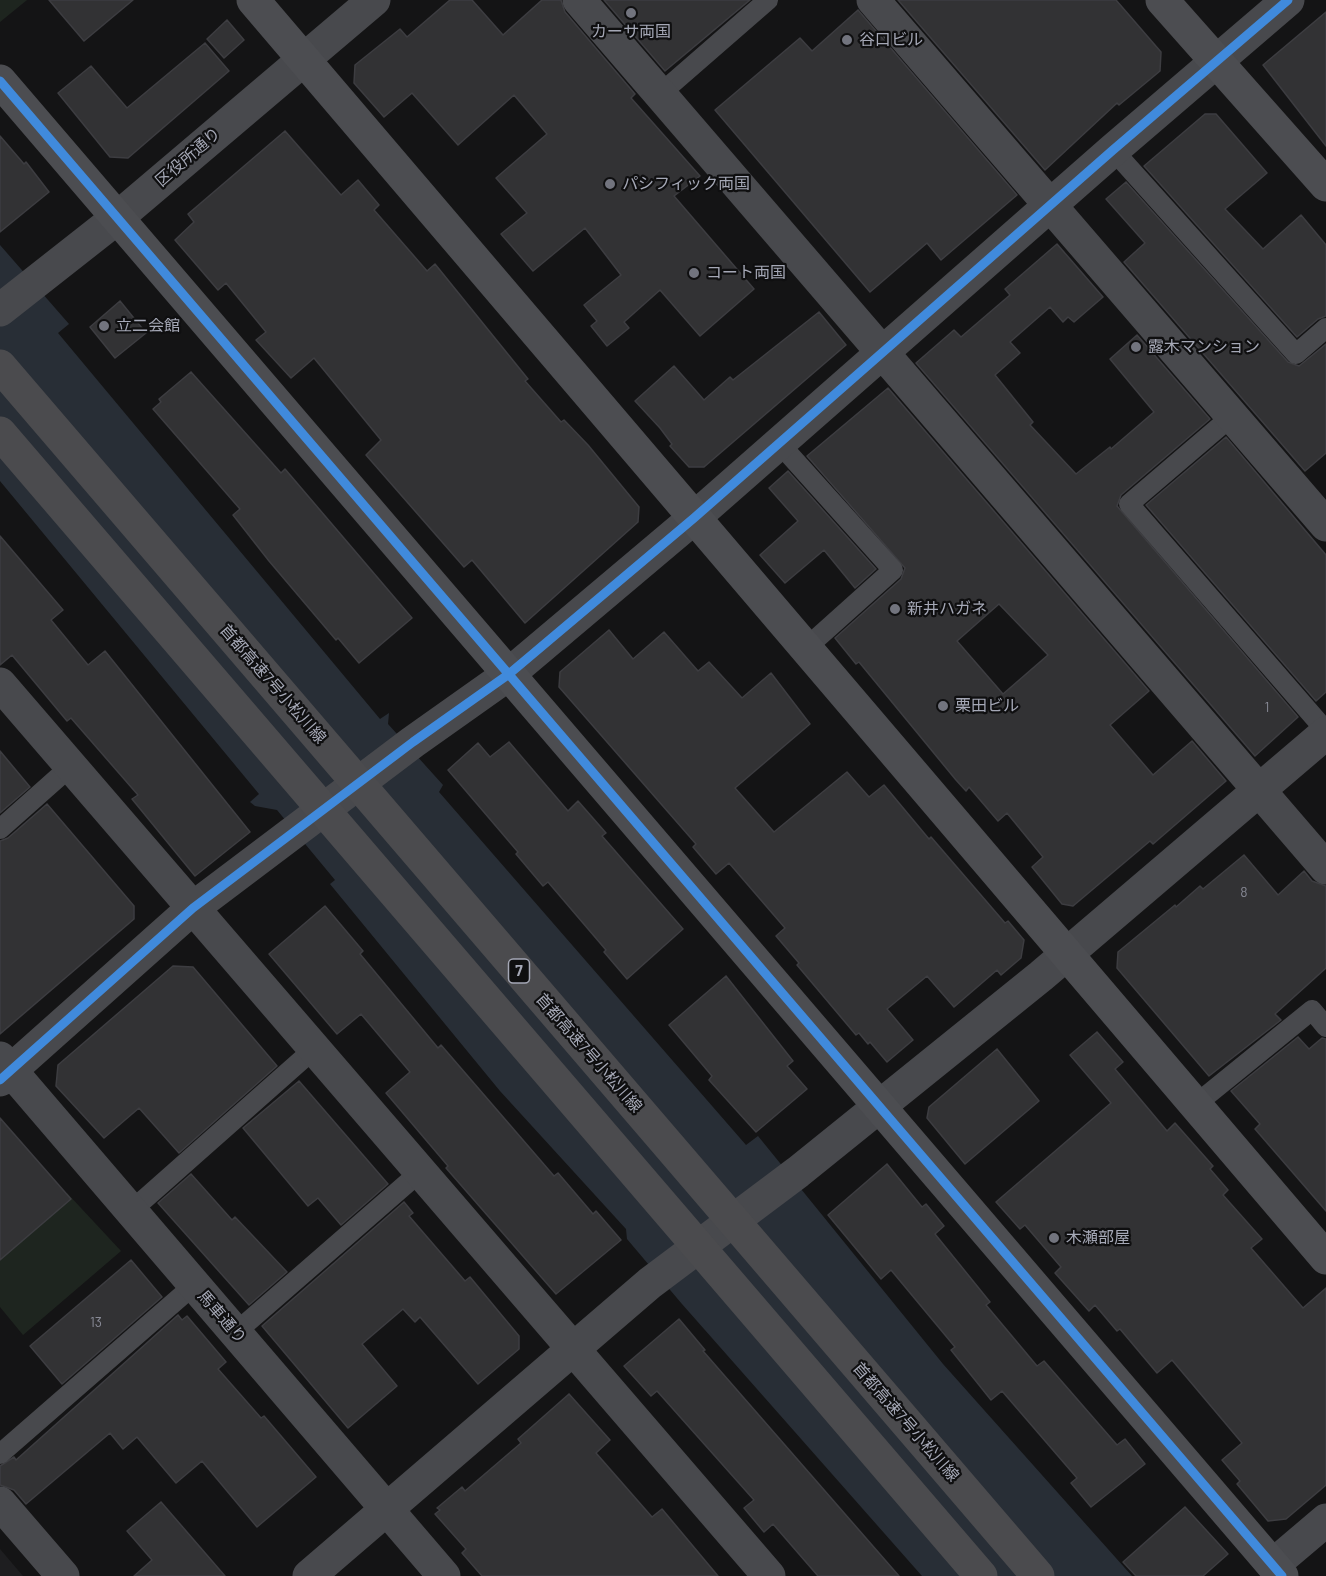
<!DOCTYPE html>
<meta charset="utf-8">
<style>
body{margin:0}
canvas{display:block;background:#141415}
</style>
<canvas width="1326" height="1576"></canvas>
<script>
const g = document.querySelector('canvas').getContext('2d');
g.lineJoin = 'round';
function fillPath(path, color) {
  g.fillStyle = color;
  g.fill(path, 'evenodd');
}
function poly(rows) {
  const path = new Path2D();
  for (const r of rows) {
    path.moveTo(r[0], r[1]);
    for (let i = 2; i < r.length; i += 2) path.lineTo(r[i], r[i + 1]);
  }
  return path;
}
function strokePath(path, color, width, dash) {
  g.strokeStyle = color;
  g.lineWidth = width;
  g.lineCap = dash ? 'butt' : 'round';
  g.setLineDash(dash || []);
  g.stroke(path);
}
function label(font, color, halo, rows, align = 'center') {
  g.font = font + ' Barlow,"Noto Sans JP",sans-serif';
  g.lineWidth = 4.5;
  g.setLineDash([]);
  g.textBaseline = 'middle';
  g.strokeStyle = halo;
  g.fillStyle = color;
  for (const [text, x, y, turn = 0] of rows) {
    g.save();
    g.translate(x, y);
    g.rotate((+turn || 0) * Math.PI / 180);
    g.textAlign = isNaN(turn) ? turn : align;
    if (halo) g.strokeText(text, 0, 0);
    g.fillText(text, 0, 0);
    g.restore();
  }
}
const built = poly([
 [0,1549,23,1576,0,1576]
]);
const green = poly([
 [0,0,27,0,0,22],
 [67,1193,121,1251,23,1335,0,1307,0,1253]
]);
const water = poly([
 [0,245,69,324,58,333,380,719,389,713,388,724,443,785,439,792,746,1145,758,1136,943,1364,1132,1576,922,1576,682,1304,627,1239,626,1229,500,1091,330,884,335,880,277,810,255,806,250,802,259,794,0,481]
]);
const building = poly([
 [49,0,133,0,84,41,49,0],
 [450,0,472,0,503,35,542,0,561,0,565,12,635,94,631,98,700,176,674,196,754,289,700,336,660,290,624,322,629,328,607,346,591,326,597,321,584,305,621,275,585,228,533,271,501,234,527,213,496,178,547,134,514,95,458,145,412,93,384,117,354,83,355,65,400,29,407,37,450,0],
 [604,0,750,0,665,71,604,0],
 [898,0,1116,0,1161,52,1160,71,1119,105,1117,103,1045,170,898,0],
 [858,10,1017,195,941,260,927,243,870,292,715,110,800,38,812,51,858,10],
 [1326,12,1326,146,1263,65,1326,12],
 [227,20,244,40,224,58,207,39,227,20],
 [205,43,229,71,128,158,110,157,58,93,91,66,127,108,205,43],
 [1205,114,1216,114,1267,173,1225,209,1263,249,1301,215,1326,245,1326,316,1318,319,1297,337,1144,166,1205,114],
 [285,131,341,195,358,180,379,205,374,210,427,271,435,264,528,379,525,381,561,422,564,420,588,445,639,507,638,522,525,623,472,560,464,567,366,455,381,440,314,358,291,378,256,340,266,332,226,283,218,290,175,240,194,222,188,214,285,131],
 [0,136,24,164,26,162,49,192,0,232,0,136],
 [1126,182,1288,362,1299,366,1326,344,1326,453,1305,471,1124,262,1145,243,1106,199,1126,182],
 [1057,244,1103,297,1074,322,1068,317,1063,322,1050,307,1010,342,1020,353,995,375,1033,422,1030,425,1076,474,1110,447,1111,449,1154,412,1110,359,1137,335,1210,419,1121,495,1117,506,1298,717,1255,756,916,363,954,330,961,337,1010,295,1005,289,1057,244],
 [120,301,146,333,115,358,90,327,120,301],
 [819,312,846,345,704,467,689,467,670,446,672,444,660,428,635,401,674,366,704,400,730,377,733,380,819,312],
 [191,372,281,473,285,469,412,618,359,663,338,638,336,640,269,561,233,515,240,509,153,409,161,402,159,399,191,372],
 [888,388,1149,691,1110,725,1153,775,1192,741,1226,781,1153,844,1150,841,1073,906,1062,904,1032,867,1043,857,1007,813,998,821,969,787,966,791,956,780,859,662,856,664,835,638,901,579,905,568,807,456,888,388],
 [999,604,1048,655,1003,694,957,641,999,604],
 [1226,437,1326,555,1326,692,1316,701,1146,505,1226,437],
 [788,471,876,569,855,588,824,550,785,583,760,555,798,521,769,488,788,471],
 [0,536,63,610,51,620,88,665,105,651,250,832,195,876,132,799,138,795,71,718,67,721,12,655,0,665,0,536],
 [609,630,633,659,664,632,698,671,709,662,742,698,771,673,810,724,735,788,774,832,847,772,869,797,884,785,929,839,931,837,1005,923,1008,921,1024,940,1021,958,1001,975,997,970,954,1007,927,976,887,1009,913,1040,887,1062,870,1042,868,1044,859,1033,856,1035,797,965,799,963,776,936,785,928,729,863,716,874,693,847,696,844,559,687,560,672,609,630],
 [509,742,568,811,578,801,606,833,602,836,683,929,627,979,604,952,606,950,548,882,543,886,516,854,518,852,448,770,478,743,490,757,509,742],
 [0,751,30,787,0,813,0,751],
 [47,804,134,906,134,919,0,1034,0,841,8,838,47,804],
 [1244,855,1278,895,1304,871,1312,881,1326,886,1326,968,1275,1014,1281,1020,1209,1076,1117,968,1118,952,1175,905,1176,907,1200,886,1203,889,1244,855],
 [325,906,363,951,360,954,438,1048,441,1045,554,1176,558,1173,593,1214,596,1211,621,1240,556,1294,446,1168,448,1166,386,1093,410,1072,361,1014,337,1034,269,954,325,906],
 [173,966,193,967,277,1066,179,1153,139,1108,104,1138,56,1086,58,1065,173,966],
 [726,976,793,1061,787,1066,807,1089,756,1132,709,1080,712,1076,669,1025,726,976],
 [1097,1032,1123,1062,1115,1069,1167,1131,1175,1123,1213,1166,1210,1169,1228,1190,1223,1195,1262,1239,1251,1248,1303,1308,1326,1288,1326,1485,1286,1519,1268,1521,1237,1484,1240,1481,1222,1460,1242,1443,1172,1360,1157,1373,1120,1329,1117,1331,1095,1305,1089,1311,1055,1273,1061,1267,1025,1225,1020,1229,996,1202,1111,1103,1070,1055,1097,1032],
 [1298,1037,1309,1049,1322,1038,1326,1039,1326,1211,1255,1129,1260,1124,1231,1091,1298,1037],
 [997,1049,1039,1101,965,1164,927,1118,929,1107,997,1049],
 [299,1081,388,1184,341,1225,318,1198,308,1206,243,1128,299,1081],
 [0,1118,71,1199,0,1260,0,1118],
 [887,1164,922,1207,926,1204,944,1226,935,1234,990,1302,986,1305,1037,1366,1044,1361,1117,1445,1125,1439,1145,1464,1091,1507,1071,1483,1077,1478,1002,1391,991,1400,951,1350,955,1347,891,1270,881,1279,828,1215,887,1164],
 [191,1174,232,1220,235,1217,287,1272,249,1305,158,1203,191,1174],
 [404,1202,413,1213,409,1216,465,1281,470,1277,519,1336,519,1349,478,1384,420,1317,415,1322,403,1309,362,1344,397,1386,348,1428,262,1326,404,1202],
 [131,1260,162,1297,62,1384,30,1346,131,1260],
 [178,1315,182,1320,187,1316,226,1362,218,1369,261,1418,264,1416,316,1477,257,1527,202,1461,176,1483,137,1437,123,1449,110,1433,26,1504,14,1490,0,1485,0,1466,14,1457,16,1460,178,1315],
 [679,1319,705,1350,703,1351,899,1576,818,1576,773,1524,764,1532,744,1508,754,1500,657,1391,651,1396,624,1366,679,1319],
 [569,1394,610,1440,596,1453,652,1517,662,1509,718,1576,482,1576,462,1553,466,1549,435,1514,440,1510,437,1508,462,1487,465,1491,521,1443,518,1439,569,1394],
 [161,1502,225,1576,134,1576,152,1560,127,1531,161,1502],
 [1185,1507,1228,1554,1203,1576,1136,1576,1123,1562,1185,1507]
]);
const lane = poly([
 [660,94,768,0],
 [1113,150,1296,354,1326,328],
 [1232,416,1129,504,1326,731],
 [779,443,893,570,806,648],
 [0,829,71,766],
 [1195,1105,1312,1010,1326,1027],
 [131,1211,314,1049],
 [235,1333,420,1172],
 [0,1454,194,1285]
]);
const street = poly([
 [579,0,1326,868],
 [873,0,1326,525],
 [0,310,117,218,374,0],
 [0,684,769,1576],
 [0,1058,444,1576],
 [0,1080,193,908,413,742,509,674,694,518,1113,150,1288,0],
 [0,1503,63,1576],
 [1273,1565,1326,1520],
 [309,1576,650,1283,798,1172,1041,976,1326,733]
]);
const secondary = poly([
 [253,0,1326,1258],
 [1162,0,1326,185],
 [0,81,1282,1576]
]);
const highwayBridge = poly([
 [0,366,1038,1576],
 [0,433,981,1576]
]);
const cycleway = poly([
 [0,81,1282,1576],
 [0,1080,193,908,413,742,509,674,694,518,1113,150,1288,0]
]);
const markers = [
 [631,13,6,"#72747e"],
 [847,40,6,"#72747e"],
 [610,184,6,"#72747e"],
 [694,273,6,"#72747e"],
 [104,326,6,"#72747e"],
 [1136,347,6,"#72747e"],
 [895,609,6,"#72747e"],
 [943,706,6,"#72747e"],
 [1054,1238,6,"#72747e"]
];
const numberNames = [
 ["1",1267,707],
 ["8",1244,892],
 ["13",96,1322]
];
const shields = [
 [519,971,21]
];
const shieldNames = [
 ["7",519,971]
];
const poiNames = [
 ["カーサ両国",631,32,"center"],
 ["谷口ビル",859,40],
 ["パシフィック両国",622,184],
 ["コート両国",706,273],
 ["立二会館",116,326],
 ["露木マンション",1148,347],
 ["新井ハガネ",907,609],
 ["栗田ビル",955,706],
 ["木瀬部屋",1066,1238]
];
const streetNames = [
 ["区役所通り",188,157,-41],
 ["首都高速7号小松川線",273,684,49],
 ["首都高速7号小松川線",589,1053,49],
 ["馬車通り",222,1317,49],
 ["首都高速7号小松川線",906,1422,49]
];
fillPath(built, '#1e1e20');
fillPath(green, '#1e251f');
fillPath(water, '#282e36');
fillPath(building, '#323234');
strokePath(building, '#3d3d41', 1.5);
strokePath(lane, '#48494d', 20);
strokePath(street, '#48494d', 33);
strokePath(secondary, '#4c4d51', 33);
strokePath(highwayBridge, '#4b4b4e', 33);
strokePath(cycleway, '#408adc', 9);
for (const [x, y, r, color] of markers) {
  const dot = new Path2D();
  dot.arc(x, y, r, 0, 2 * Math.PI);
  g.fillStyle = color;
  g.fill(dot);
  strokePath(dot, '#0f0f10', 2);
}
label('14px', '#888a96', null, numberNames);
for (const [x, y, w] of shields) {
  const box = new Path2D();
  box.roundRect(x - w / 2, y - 12, w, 24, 4.5);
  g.fillStyle = '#0f0f10';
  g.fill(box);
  strokePath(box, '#a5a8b6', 1.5);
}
label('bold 15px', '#a5a8b6', null, shieldNames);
label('16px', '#a5a8b6', '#0f0f10', poiNames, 'left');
label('16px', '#a5a8b6', '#0f0f10', streetNames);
</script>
